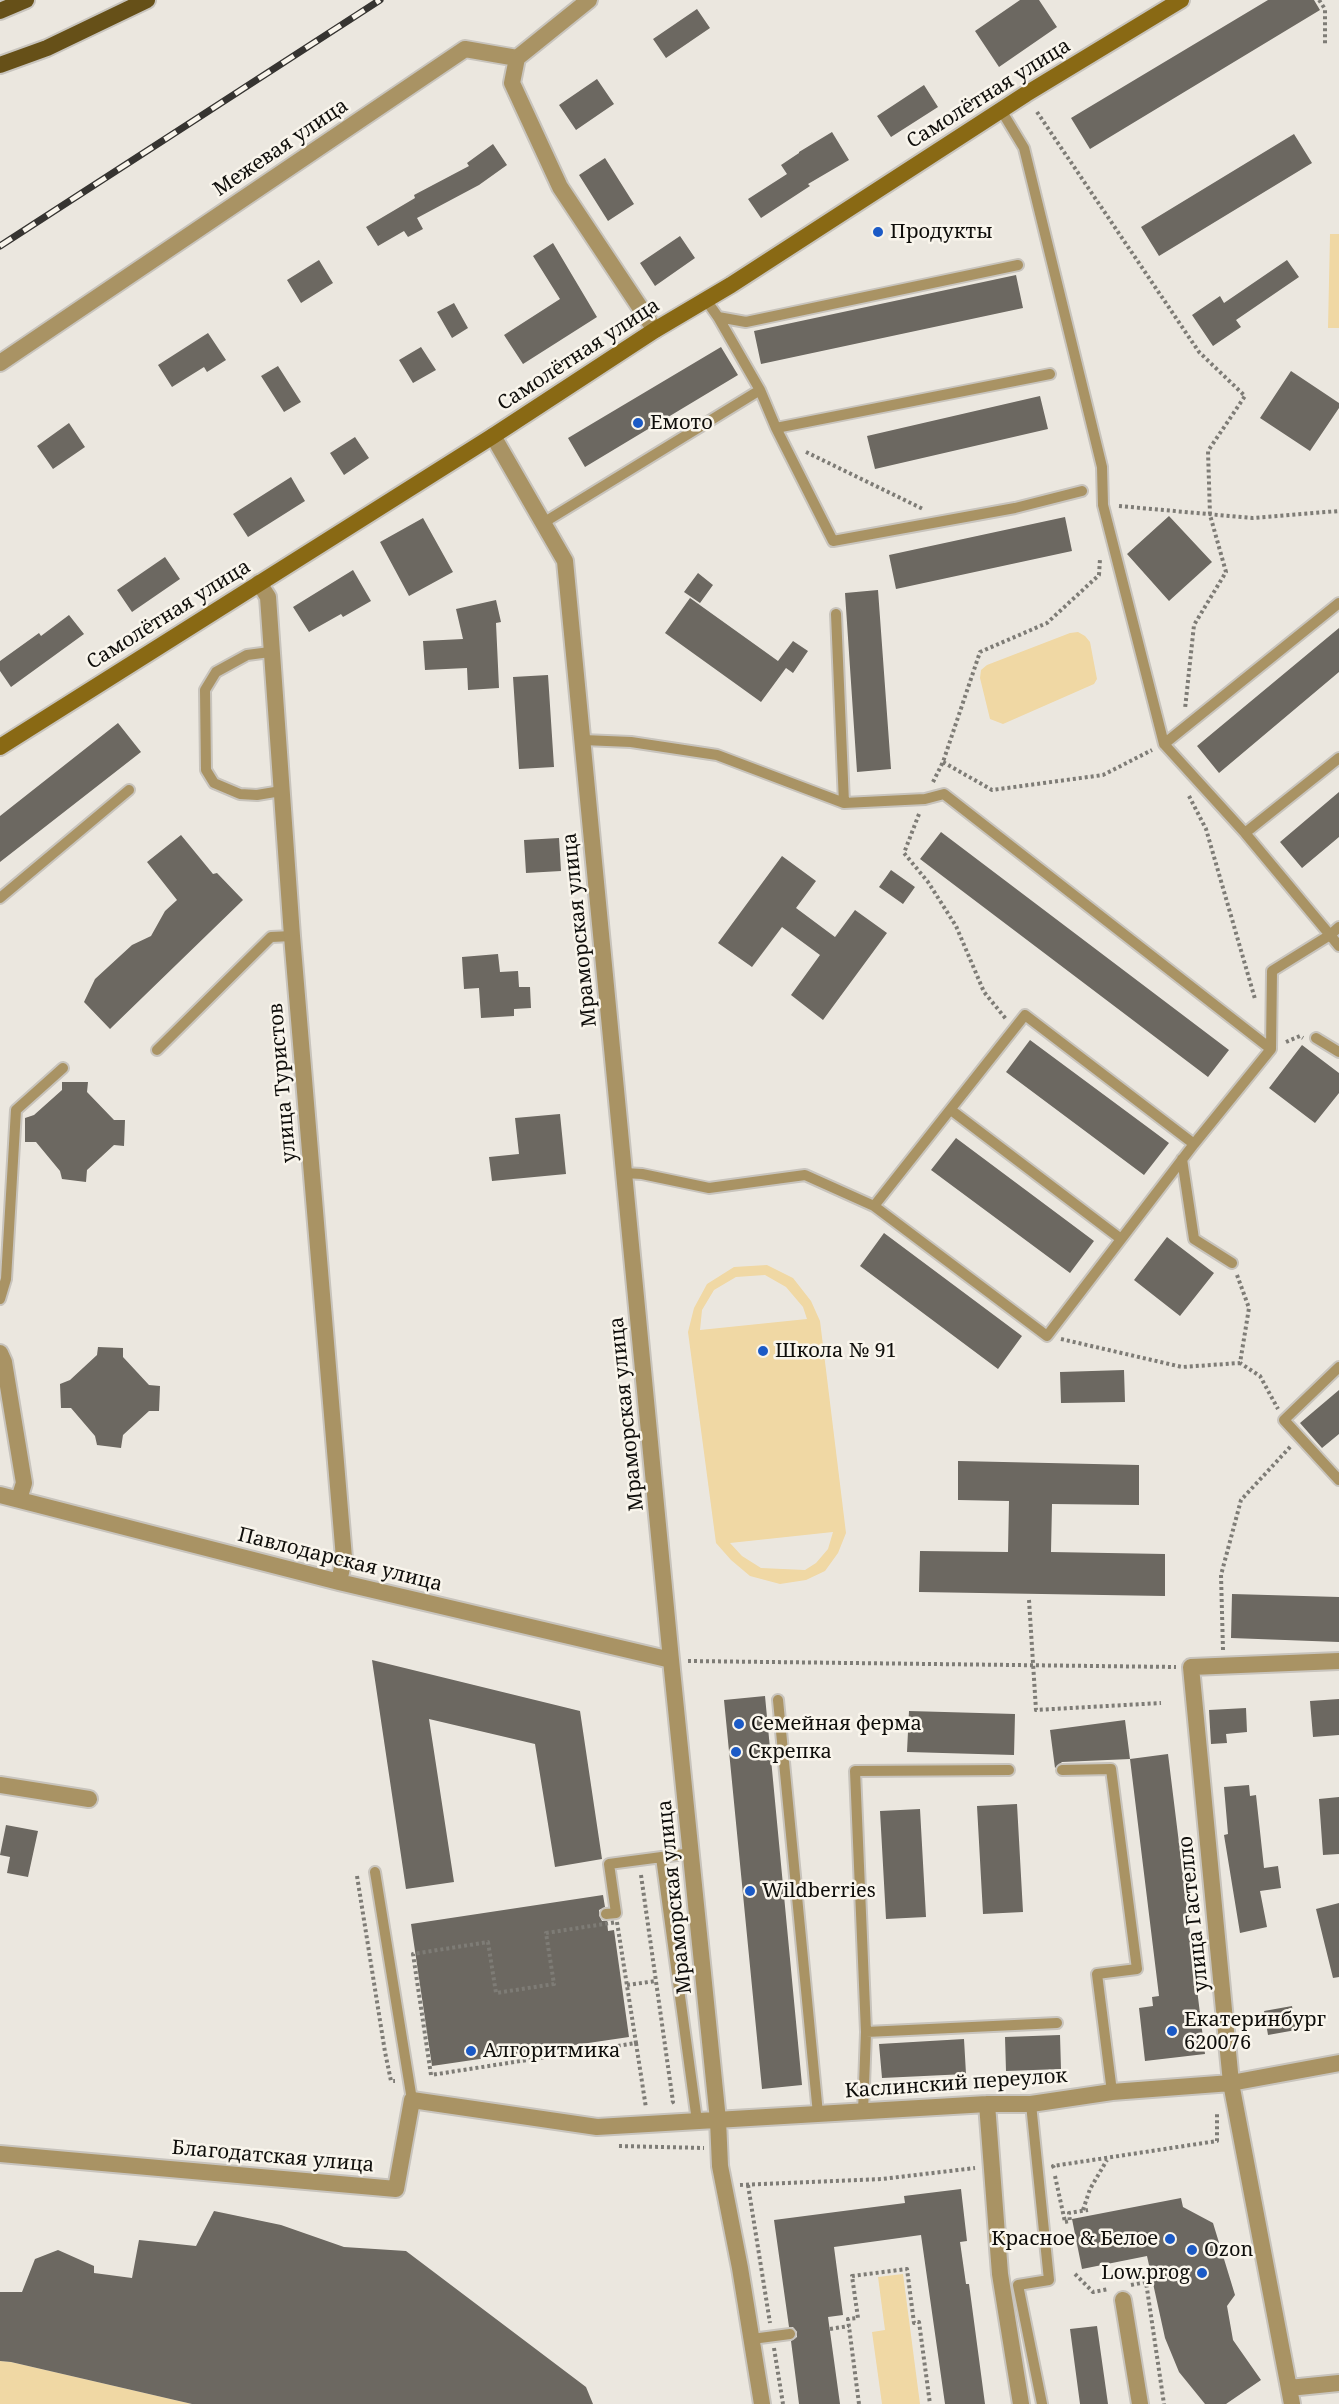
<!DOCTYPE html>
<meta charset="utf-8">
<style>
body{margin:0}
canvas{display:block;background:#ebe7df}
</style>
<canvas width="1339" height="2404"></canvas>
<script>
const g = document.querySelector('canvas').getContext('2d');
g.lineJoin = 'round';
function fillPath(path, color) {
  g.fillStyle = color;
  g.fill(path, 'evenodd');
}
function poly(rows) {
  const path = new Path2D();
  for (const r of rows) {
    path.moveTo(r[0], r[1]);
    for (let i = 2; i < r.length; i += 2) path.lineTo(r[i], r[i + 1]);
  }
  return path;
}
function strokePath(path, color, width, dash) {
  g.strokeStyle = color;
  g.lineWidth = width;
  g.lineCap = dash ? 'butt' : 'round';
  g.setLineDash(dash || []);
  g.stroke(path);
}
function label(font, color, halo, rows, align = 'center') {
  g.font = font + ' "Noto Serif",serif';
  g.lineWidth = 5;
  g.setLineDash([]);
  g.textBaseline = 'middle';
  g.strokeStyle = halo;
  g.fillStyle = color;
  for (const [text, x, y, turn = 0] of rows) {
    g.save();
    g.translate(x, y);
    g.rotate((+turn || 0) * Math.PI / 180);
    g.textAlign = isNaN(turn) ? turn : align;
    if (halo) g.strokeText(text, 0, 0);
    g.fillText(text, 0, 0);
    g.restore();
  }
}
const green = poly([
 [1330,234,1339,234,1339,328,1328,328],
 [1078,632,1085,636,1090,642,1097,679,1094,684,1003,724,990,719,980,678,981,670,987,665,1070,633],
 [767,1265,793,1278,811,1301,820,1321,846,1533,838,1553,825,1571,806,1580,780,1584,750,1576,731,1560,716,1543,688,1332,694,1308,707,1284,734,1267],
 [765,1275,786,1287,803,1307,807,1319,700,1330,702,1310,714,1290,736,1277],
 [833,1532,828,1549,816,1563,805,1570,761,1568,742,1556,730,1543],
 [903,2274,920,2404,882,2404,872,2332,885,2330,878,2277],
 [0,2361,11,2362,192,2404,0,2404]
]);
const building = poly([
 [1020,0,1039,0,1057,27,999,67,975,31],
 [1268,0,1314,0,1320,10,1090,149,1071,118],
 [697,9,710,28,666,58,653,39],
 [597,79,614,104,576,130,559,105],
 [924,85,938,107,891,137,877,116],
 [832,132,849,160,808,184,810,186,761,218,748,199,787,174,781,165,799,153,799,152],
 [1294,134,1312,163,1159,256,1141,227],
 [493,144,507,165,479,185,417,218,423,229,408,237,404,231,378,246,366,227,415,198,414,195,469,166,467,163],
 [605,158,634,204,608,221,579,175],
 [680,236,695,258,655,286,640,263],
 [553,243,597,317,523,364,504,335,560,299,533,256],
 [319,260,333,283,301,303,287,280],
 [1287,260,1299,277,1236,320,1241,327,1213,346,1192,315,1220,296,1224,303],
 [1016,275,1023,308,761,364,754,331],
 [454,303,468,328,452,338,437,312],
 [208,333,226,360,207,372,204,367,172,387,158,365],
 [421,347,436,370,413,383,399,360],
 [721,347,738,375,585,467,568,438],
 [278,366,301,402,284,412,261,376],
 [1291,371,1339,403,1339,408,1310,451,1260,418],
 [1040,396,1048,429,875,469,867,436],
 [69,423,85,447,53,469,37,446],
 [355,437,369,458,344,475,330,453],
 [291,477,305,501,248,537,233,514],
 [1169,516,1212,562,1169,601,1127,554],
 [1065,517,1072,551,896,589,889,555],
 [423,518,453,572,409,596,380,542],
 [165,557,180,579,132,612,117,590],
 [353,570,371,601,343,617,341,614,309,632,293,607],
 [698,573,713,585,700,603,684,592],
 [878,590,891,769,857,772,845,593],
 [690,598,778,661,793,641,808,651,793,673,786,668,761,702,665,633],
 [496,600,501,622,496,623,499,688,468,690,467,668,425,670,423,641,463,639,456,609],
 [69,615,84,634,11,687,0,671,0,661,39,633,41,636],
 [1339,628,1339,672,1219,773,1197,746],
 [548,675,554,767,519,769,513,677],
 [118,723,141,752,0,862,0,816],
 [1339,792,1339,837,1302,868,1280,842],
 [941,832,1229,1050,1208,1077,920,859],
 [181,835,213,874,217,873,243,900,110,1029,84,1002,95,979,132,945,151,936,165,911,177,900,147,862],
 [559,838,561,871,526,873,524,840],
 [782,856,816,881,796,908,835,937,855,910,887,933,823,1020,791,995,820,955,782,927,752,967,718,943],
 [891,870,915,887,903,904,879,887],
 [498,954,500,972,518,971,519,987,530,987,531,1008,514,1009,514,1016,481,1018,479,988,464,989,462,957],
 [1030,1040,1169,1143,1144,1175,1006,1072],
 [1302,1045,1339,1073,1339,1093,1315,1123,1269,1088],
 [62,1082,88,1082,87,1092,114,1120,125,1120,124,1146,114,1145,87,1170,86,1182,62,1179,60,1171,36,1142,25,1142,25,1118,34,1115,62,1090],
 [560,1114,566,1174,492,1181,489,1157,519,1154,515,1118],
 [956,1138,1094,1241,1070,1273,931,1170],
 [884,1233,1022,1336,998,1369,860,1266],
 [1167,1237,1214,1273,1180,1316,1134,1280],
 [98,1347,123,1348,123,1357,149,1385,160,1386,159,1411,149,1411,123,1435,121,1448,97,1445,95,1436,71,1408,61,1408,60,1384,70,1380,97,1355],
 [1124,1370,1125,1402,1061,1403,1060,1372],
 [1339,1390,1339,1434,1322,1448,1300,1423],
 [958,1461,1139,1465,1139,1505,1052,1504,1051,1552,1165,1554,1165,1596,919,1592,920,1551,1008,1552,1009,1501,958,1500],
 [1232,1594,1339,1597,1339,1642,1231,1638],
 [372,1660,580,1711,602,1859,555,1867,535,1744,429,1719,454,1882,406,1889],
 [765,1696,802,2085,762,2089,724,1700],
 [1339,1699,1339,1735,1313,1737,1310,1701],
 [1246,1708,1247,1732,1226,1734,1227,1743,1211,1744,1209,1710],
 [909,1711,1015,1714,1014,1755,907,1752],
 [1125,1720,1130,1759,1062,1762,1055,1768,1050,1730],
 [1168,1754,1205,2054,1145,2061,1139,2008,1153,2006,1152,1997,1159,1996,1130,1759],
 [1249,1785,1250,1796,1256,1795,1264,1868,1278,1866,1281,1888,1260,1891,1267,1927,1240,1933,1224,1835,1228,1834,1224,1787],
 [1339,1797,1339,1854,1323,1855,1319,1799],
 [1017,1804,1023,1912,983,1914,977,1806],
 [920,1809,926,1917,886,1919,880,1811],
 [6,1825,38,1831,28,1877,7,1873,10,1857,0,1855],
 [603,1895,605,1907,599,1910,599,1915,602,1921,607,1921,608,1931,614,1930,629,2037,432,2066,411,1924],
 [1339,1903,1339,1977,1333,1978,1316,1909],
 [1292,2006,1296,2030,1268,2035,1264,2011],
 [1060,2035,1061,2069,1006,2071,1005,2037],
 [964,2039,966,2074,882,2078,879,2044],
 [961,2189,967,2241,960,2242,966,2284,969,2284,985,2404,945,2404,921,2235,834,2247,843,2315,828,2317,840,2404,799,2404,791,2341,797,2337,797,2332,793,2327,789,2327,774,2220,905,2203,904,2196],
 [1181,2198,1183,2207,1213,2223,1235,2295,1227,2306,1233,2340,1261,2380,1226,2404,1205,2404,1179,2372,1165,2338,1147,2256,1082,2269,1072,2219],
 [214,2211,281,2225,344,2247,406,2251,586,2387,593,2404,192,2404,11,2362,0,2361,0,2292,22,2292,35,2259,58,2250,94,2266,94,2273,132,2278,139,2240,196,2246],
 [1097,2326,1108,2404,1080,2404,1070,2329]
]);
const path = poly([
 [1319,0,1325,9,1325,46],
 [1037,112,1199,352,1245,396,1208,451,1210,515,1226,572,1194,625,1185,709],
 [806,452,923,509],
 [1119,506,1252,518,1339,511],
 [943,762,992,790,1103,775,1152,750],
 [933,782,943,762,980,652,1047,623,1099,575,1100,559],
 [1189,796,1206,829,1255,999],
 [919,814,904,853,928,882,956,926,984,992,1006,1019],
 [1286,1042,1300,1036,1303,1038],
 [1237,1275,1249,1308,1240,1363,1260,1376,1278,1409],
 [1061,1339,1182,1367,1240,1363],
 [1029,1600,1036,1710,1161,1703],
 [1223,1650,1221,1575,1241,1500,1291,1446],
 [688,1661,1176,1667],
 [641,1875,673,2102,671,2103],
 [357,1876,385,2052,391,2081,395,2081],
 [617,1922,636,2043,431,2075,413,1954,488,1942,496,1993,554,1984,546,1933,617,1922],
 [627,1985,656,1981],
 [636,2043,646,2108],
 [619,2146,704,2148],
 [1054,2168,1053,2166,1217,2141,1217,2113],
 [1055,2176,1065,2222],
 [740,2185,882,2179,975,2168],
 [748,2185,770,2323],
 [1083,2210,1090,2189,1107,2160],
 [1065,2222,1070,2221,1069,2213,1088,2210],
 [1075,2274,1093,2292,1109,2289],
 [1131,2285,1146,2282,1164,2404],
 [830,2329,849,2326],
 [774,2348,783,2404],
 [859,2404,848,2319,858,2318,852,2276,907,2269,914,2323,919,2322,930,2404]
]);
const service = poly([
 [706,300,718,317,760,390,776,428,833,541,1015,508,1082,491],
 [718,317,746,322,1018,265],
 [776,428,1050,374],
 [543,523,760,390],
 [836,614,844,803],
 [270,652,247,655,216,672,205,690,206,770,214,783,240,794,257,795,281,791],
 [583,740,631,742,717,755,844,803,925,799,944,794,1271,1049,1272,971,1330,935,1245,833,1164,744,1103,505,1102,467,1024,148,1001,110],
 [1164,744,1339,603],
 [1245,833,1339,758],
 [0,898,129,790],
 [1339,927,1330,935,1339,946],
 [1316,1038,1339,1052],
 [157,1050,271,937,292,936],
 [951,1110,1121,1239],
 [1182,1159,1194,1239,1232,1263],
 [624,1173,642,1174,709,1188,805,1175,874,1206,1025,1015,1194,1144],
 [874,1206,1047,1336,1194,1144,1271,1049],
 [0,1299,6,1279,16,1110,63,1068],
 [1339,1367,1284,1420,1339,1480],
 [778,1700,818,2114],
 [1062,1770,1111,1769,1137,1969,1097,1974,1112,2092],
 [661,1857,697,2121],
 [375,1872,412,2100],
 [606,1914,616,1913,609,1864,692,1853],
 [866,2032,1057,2023],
 [1031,2104,1049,2280,1018,2285,1042,2404],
 [863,2112,866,2032,855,1771,1009,1770],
 [752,2339,790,2334]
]);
const minor = poly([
 [517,58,512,83,560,187,655,330],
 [0,363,465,49,517,58,589,0],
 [493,436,565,561,671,1660,718,2120,720,2166,740,2268,762,2404],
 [259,583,268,597,292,936,344,1558,339,1582],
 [0,1353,4,1362,24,1483,19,1499],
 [0,1495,339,1582,671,1660],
 [0,1785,89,1799],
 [987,2104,1000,2274,1021,2404],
 [0,2154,396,2189,412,2100,597,2127,987,2104,1031,2104,1112,2092,1231,2083,1339,2063],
 [1123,2300,1140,2404],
 [1289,2388,1339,2383],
 [1292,2404,1231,2083,1191,1667,1339,1661]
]);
const secondary = poly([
 [0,747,493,436,655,330,731,285,1026,94,1181,0]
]);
const primary = poly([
 [0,11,26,0],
 [0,65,47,48,147,0]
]);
const rail = poly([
 [0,246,380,0]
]);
const markers = [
 [878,232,6,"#1b5ac6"],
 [638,423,6,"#1b5ac6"],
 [763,1351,6,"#1b5ac6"],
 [739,1724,6,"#1b5ac6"],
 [736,1752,6,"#1b5ac6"],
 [750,1891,6,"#1b5ac6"],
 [1172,2031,6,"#1b5ac6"],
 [471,2051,6,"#1b5ac6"],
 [1170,2239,6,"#1b5ac6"],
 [1192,2250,6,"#1b5ac6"],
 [1202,2273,6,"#1b5ac6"]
];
const streetNames = [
 ["Самолётная улица",989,94,-32],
 ["Межевая улица",281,148,-34],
 ["Самолётная улица",579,355,-33],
 ["Самолётная улица",169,615,-32],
 ["Мраморская улица",580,930,-96],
 ["улица Туристов",283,1083,-95],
 ["Мраморская улица",627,1414,-96],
 ["Павлодарская улица",340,1560,14],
 ["Мраморская улица",675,1897,-96],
 ["улица Гастелло",1194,1914,-96],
 ["Каслинский переулок",956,2084,-4],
 ["Благодатская улица",273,2157,5]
];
const poiNames = [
 ["Продукты",890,232],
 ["Емото",650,423],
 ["Школа № 91",775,1351],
 ["Семейная ферма",751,1724],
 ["Скрепка",748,1752],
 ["Wildberries",762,1891],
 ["Екатеринбург",1184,2020],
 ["620076",1184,2043],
 ["Алгоритмика",483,2051],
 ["Красное & Белое",1158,2239,"right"],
 ["Ozon",1204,2250],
 ["Low.prog",1190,2273,"right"]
];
fillPath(green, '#f0d8a4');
fillPath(building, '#6c6861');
strokePath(service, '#c8c4bd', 14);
strokePath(minor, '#c8c4bd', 20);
strokePath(secondary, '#c8c4bd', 20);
strokePath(primary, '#c8c4bd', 20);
strokePath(path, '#7e7c76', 4, [3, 3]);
strokePath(service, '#a99364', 10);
strokePath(minor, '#a99364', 16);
strokePath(secondary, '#896914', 16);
strokePath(primary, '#665018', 16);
strokePath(rail, '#363431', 7);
strokePath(rail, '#f9f5ec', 4.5, [14]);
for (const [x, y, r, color] of markers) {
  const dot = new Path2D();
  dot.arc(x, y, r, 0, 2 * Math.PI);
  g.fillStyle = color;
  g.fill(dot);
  strokePath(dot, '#f9f5ec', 2);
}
label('20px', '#0f0e0b', '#f9f5ec', streetNames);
label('20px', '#0f0e0b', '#f9f5ec', poiNames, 'left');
</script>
